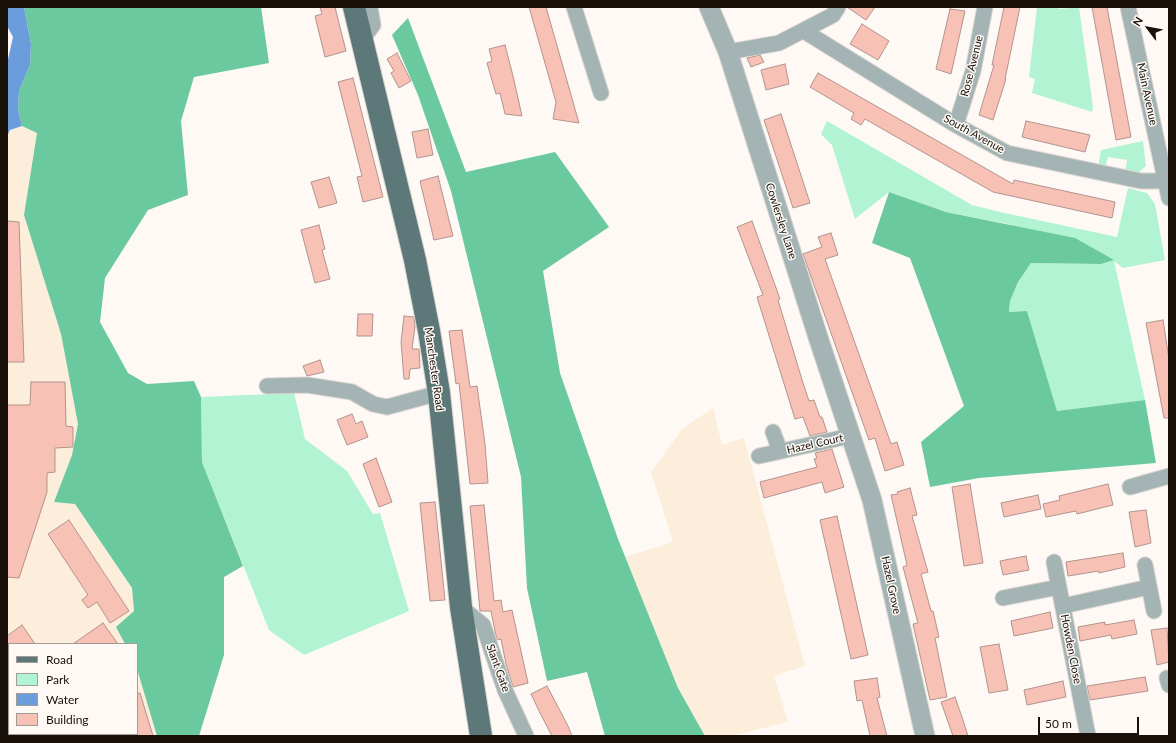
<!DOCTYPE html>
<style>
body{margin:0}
#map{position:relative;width:1176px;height:743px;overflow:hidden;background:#fef9f5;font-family:Lato,sans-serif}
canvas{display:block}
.frame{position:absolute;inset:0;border:8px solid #181009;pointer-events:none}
.legend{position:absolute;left:8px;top:643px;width:130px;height:92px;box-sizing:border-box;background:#fef9f5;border:1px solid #a29c97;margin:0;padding:5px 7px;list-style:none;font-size:12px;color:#181009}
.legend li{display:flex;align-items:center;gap:8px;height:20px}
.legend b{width:20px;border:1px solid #a29c97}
.north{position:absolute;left:1128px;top:8px;width:40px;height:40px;-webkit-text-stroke:3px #fef9f5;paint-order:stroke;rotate:302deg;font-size:11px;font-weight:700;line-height:16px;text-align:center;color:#181009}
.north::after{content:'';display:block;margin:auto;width:14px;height:18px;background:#181009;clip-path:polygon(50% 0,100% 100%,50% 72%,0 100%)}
.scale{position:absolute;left:1038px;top:717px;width:101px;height:18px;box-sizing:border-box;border:2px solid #181009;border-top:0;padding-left:5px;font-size:12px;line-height:14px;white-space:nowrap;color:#181009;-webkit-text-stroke:3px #fef9f5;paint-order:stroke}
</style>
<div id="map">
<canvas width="1176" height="743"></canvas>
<div class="frame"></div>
<ul class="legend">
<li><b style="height:5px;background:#5c7878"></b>Road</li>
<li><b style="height:11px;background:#b2f3d3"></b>Park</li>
<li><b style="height:11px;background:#6b9cdc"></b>Water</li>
<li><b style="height:11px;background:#f8c1b6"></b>Building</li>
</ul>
<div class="north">N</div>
<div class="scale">50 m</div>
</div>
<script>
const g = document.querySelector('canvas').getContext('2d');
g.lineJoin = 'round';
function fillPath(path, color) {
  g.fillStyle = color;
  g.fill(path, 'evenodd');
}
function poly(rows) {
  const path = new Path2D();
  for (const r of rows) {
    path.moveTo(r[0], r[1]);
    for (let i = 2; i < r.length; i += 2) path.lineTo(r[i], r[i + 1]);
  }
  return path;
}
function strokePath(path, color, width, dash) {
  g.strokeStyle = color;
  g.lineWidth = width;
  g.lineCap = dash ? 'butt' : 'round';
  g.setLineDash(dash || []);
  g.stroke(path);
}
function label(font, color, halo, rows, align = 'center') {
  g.font = font + ' Lato,sans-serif';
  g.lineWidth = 3;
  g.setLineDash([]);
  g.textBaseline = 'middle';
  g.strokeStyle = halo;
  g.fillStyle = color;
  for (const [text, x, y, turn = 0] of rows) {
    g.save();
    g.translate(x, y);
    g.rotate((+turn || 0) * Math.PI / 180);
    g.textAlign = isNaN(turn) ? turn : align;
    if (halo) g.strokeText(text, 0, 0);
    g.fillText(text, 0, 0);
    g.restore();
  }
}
const industrial = poly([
 [22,126,37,133,24,215,61,334,78,424,72,455,54,502,75,504,132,589,134,611,116,627,125,644,9,644,9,675,7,671,7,136,10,130],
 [713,408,722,445,744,438,805,666,774,676,788,722,731,736,705,736,678,688,625,557,673,542,651,472,683,428],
 [137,669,157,736,56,736,54,734,137,734]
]);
const green = poly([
 [1037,7,1059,7,1059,9,1079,7,1093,107,1092,112,1032,93,1035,79,1029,77],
 [827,121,972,205,1000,212,1117,237,1128,188,1147,193,1155,204,1165,260,1123,268,1114,261,1145,400,1057,411,1027,311,1009,312,1010,301,1018,282,1031,263,1101,264,1114,260,1008,224,946,212,889,192,855,219,832,145,821,134],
 [1143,141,1146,166,1138,173,1125,173,1127,160,1108,157,1105,168,1098,167,1101,150],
 [294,393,305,439,347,471,373,514,380,513,409,611,304,655,269,630,202,462,201,397]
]);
const forest = poly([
 [24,7,261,7,269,63,194,77,181,121,188,195,148,210,105,278,100,322,128,373,147,384,194,381,201,397,202,462,243,566,224,577,224,655,199,736,157,736,137,669,137,644,125,644,116,627,134,611,132,588,75,504,54,502,72,455,78,424,61,334,24,215,37,133,22,126,18,110,19,91,30,65,31,44],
 [408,18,466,172,555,152,609,227,543,271,560,373,618,539,678,688,705,736,605,736,587,672,547,681,527,588,521,477,451,191,418,95,392,35],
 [889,192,946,212,1075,238,1114,260,1101,264,1031,263,1018,282,1010,301,1009,312,1027,311,1057,411,1145,400,1156,463,979,478,930,487,921,442,964,406,910,258,872,243]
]);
const water = poly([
 [7,7,24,7,31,44,30,65,19,91,18,110,22,126,10,130,7,136,7,64,13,37,7,26]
]);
const building = poly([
 [320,7,335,7,346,51,325,57,315,16,322,14,320,7],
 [529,7,546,7,579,123,553,119,556,102,529,7],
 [847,7,875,7,866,20,847,7],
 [1004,7,1020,7,1005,79,1006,79,993,120,979,115,994,65,992,65,1004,7],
 [1092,7,1107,7,1131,137,1116,140,1092,7],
 [950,9,965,11,951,74,936,69,950,9],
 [862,24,889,41,878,60,850,44,862,24],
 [505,45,513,76,522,116,505,114,500,93,496,94,487,63,492,61,489,49,505,45],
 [397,53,411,81,399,88,391,73,394,71,387,59,397,53],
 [760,55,764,62,751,67,747,58,760,55],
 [785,64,789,84,766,90,761,70,785,64],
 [818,73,1013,184,1014,180,1115,202,1112,218,993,192,865,119,861,125,851,119,854,113,810,87,818,73],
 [353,78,383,197,363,202,357,177,362,176,338,82,353,78],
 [781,114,810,203,793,208,764,120,781,114],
 [1026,121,1090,135,1085,152,1022,137,1026,121],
 [428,129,433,155,417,158,412,132,428,129],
 [438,176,453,236,434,240,420,181,438,176],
 [329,177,337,203,319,208,311,182,329,177],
 [7,221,19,222,24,362,7,362,7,221],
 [752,221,780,299,778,300,803,383,809,401,814,400,820,417,822,417,827,432,810,436,803,417,795,419,757,297,763,295,737,227,752,221],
 [319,225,325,249,322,250,330,279,315,283,301,230,319,225],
 [831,233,838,255,825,259,891,444,897,442,904,465,885,471,875,438,869,440,803,254,822,247,818,237,831,233],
 [358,314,373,314,372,336,357,336,358,314],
 [404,316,414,317,415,327,412,349,419,349,420,368,410,369,409,379,404,379,401,342,404,316],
 [1163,320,1169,359,1169,418,1164,418,1146,323,1163,320],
 [462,330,470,387,477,386,485,444,488,483,470,484,459,383,456,384,449,331,462,330],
 [320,360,324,372,307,376,303,366,320,360],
 [31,382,65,382,66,426,73,427,73,447,55,448,55,472,47,473,47,492,19,578,7,577,7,405,30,405,31,382],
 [352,414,356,424,362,421,368,437,347,445,337,420,352,414],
 [832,449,844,487,825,493,822,482,764,498,760,482,817,467,814,459,817,458,815,453,832,449],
 [376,458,392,502,379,507,363,464,376,458],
 [970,484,983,563,964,566,952,487,970,484],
 [1108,484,1113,505,1077,514,1076,511,1046,517,1043,504,1060,500,1059,496,1108,484],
 [910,488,917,515,912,516,928,572,921,574,931,611,933,611,939,637,935,638,947,697,930,700,913,624,918,623,903,567,907,565,891,495,898,494,897,492,910,488],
 [1038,495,1041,509,1004,517,1001,503,1038,495],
 [435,502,445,600,430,601,420,503,435,502],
 [484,505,494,601,501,600,503,612,512,610,528,683,513,687,506,664,501,639,497,640,495,631,491,611,480,611,470,506,484,505],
 [1146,510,1151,543,1135,547,1129,512,1146,510],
 [837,516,868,655,851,659,820,520,837,516],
 [69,520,129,611,110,623,97,602,88,608,82,600,88,595,48,534,69,520],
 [1123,553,1125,567,1099,573,1099,571,1068,576,1066,562,1123,553],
 [1026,556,1029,570,1003,575,1000,561,1026,556],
 [1050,612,1053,628,1014,636,1011,621,1050,612],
 [1134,620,1137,634,1112,639,1111,635,1080,641,1078,627,1105,622,1105,625,1134,620],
 [103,623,118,644,73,644,103,623],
 [22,625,35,644,7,644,7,636,22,625],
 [1167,628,1169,662,1157,665,1151,630,1167,628],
 [999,644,1008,690,989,693,980,647,999,644],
 [1145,677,1148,691,1090,700,1087,686,1145,677],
 [877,678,880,697,877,698,887,736,870,736,862,700,857,701,854,681,877,678],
 [1063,681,1066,697,1027,705,1024,690,1063,681],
 [547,686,568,726,572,736,552,736,540,713,531,694,547,686],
 [140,693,153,736,137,736,137,694,140,693],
 [955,697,962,717,968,736,953,736,941,702,955,697]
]);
const minor = poly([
 [574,7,601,93],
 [1128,7,1169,198],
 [804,31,956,125,1007,153,1141,181,1165,181],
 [362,40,373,25,370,7],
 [728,52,779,43,833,15,838,7],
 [956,125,973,71,985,7],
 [267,386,307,385,352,392,373,404,387,407,439,393],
 [773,432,780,451],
 [759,456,850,436],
 [1130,487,1169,476],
 [1054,562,1088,736],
 [1145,565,1154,611],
 [1003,598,1059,587],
 [1063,606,1149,587],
 [461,607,483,625,505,690,526,736],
 [1167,678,1169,685]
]);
const tertiary = poly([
 [709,7,728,52,818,337,872,500,925,736]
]);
const primary = poly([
 [354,7,415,260,429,331,439,393,461,607,481,736]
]);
const streetNames = [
 ["Rose Avenue",972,66,-76],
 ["Main Avenue",1147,94,78],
 ["South Avenue",974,134,29],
 ["Cowlersley Lane",781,221,72],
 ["Manchester Road",434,369,82],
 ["Hazel Court",815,444,-13],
 ["Hazel Grove",891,585,78],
 ["Howden Close",1071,649,79],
 ["Slant Gate",498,668,70]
];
fillPath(industrial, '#fceeda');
fillPath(green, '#b2f3d3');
fillPath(forest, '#6bc99f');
fillPath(water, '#6b9cdc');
fillPath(building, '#f8c1b6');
strokePath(building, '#b2938d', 1);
strokePath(minor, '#d9d4cf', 17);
strokePath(tertiary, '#d9d4cf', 21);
strokePath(primary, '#d9d4cf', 24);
strokePath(minor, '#a4b3b3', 15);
strokePath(tertiary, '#a4b3b3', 19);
strokePath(primary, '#5c7878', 22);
label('11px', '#181009', '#fef9f5', streetNames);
</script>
